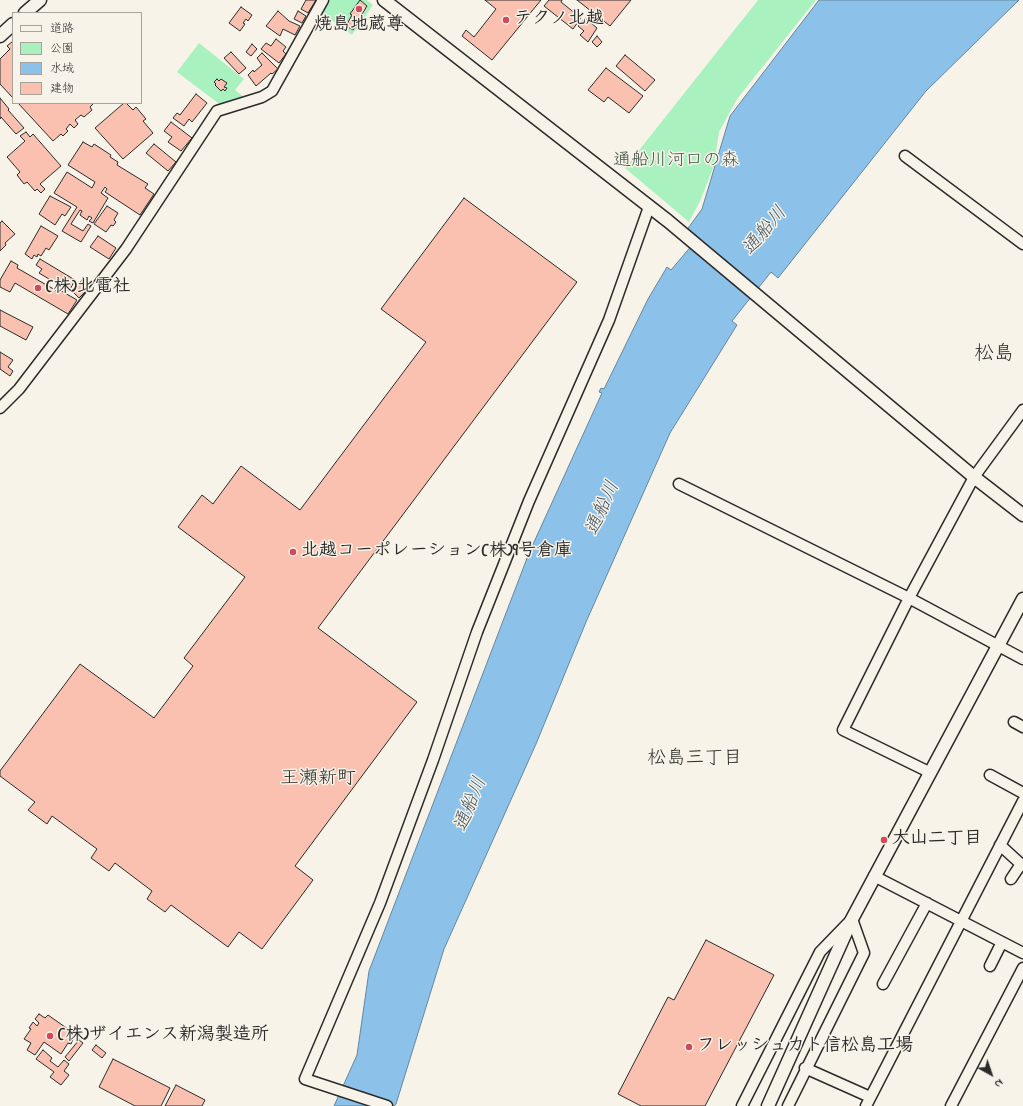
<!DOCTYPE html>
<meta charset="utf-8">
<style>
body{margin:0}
#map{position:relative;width:1023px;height:1106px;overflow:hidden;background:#f7f3e8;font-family:"Indie Flower","Klee One",sans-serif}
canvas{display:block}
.legend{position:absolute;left:12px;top:12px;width:130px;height:92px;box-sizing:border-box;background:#f7f3e8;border:1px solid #a5a39c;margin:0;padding:5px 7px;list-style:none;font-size:12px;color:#2b2b2b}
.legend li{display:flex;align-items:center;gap:8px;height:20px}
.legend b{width:20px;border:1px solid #a5a39c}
.north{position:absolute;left:971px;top:1054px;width:40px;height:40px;-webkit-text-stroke:3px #f7f3e8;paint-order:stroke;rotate:140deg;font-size:11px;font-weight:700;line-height:16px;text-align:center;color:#2b2b2b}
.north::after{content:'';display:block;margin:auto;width:14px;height:18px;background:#2b2b2b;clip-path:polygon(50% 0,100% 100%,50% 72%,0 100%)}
</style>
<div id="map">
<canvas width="1023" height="1106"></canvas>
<ul class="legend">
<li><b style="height:5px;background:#f7f3e8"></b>道路</li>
<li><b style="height:11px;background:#a9f2bf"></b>公園</li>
<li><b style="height:11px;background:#8cc2ea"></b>水域</li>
<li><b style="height:11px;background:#fac1b0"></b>建物</li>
</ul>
<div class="north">N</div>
</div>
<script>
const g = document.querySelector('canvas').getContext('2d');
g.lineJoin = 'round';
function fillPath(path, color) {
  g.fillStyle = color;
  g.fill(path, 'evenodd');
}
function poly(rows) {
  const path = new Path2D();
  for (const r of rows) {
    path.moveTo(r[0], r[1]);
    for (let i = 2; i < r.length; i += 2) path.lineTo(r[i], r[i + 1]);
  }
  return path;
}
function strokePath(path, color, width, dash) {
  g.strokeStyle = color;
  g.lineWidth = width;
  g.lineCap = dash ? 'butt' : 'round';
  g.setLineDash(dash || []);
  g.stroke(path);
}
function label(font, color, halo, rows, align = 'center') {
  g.font = font + ' "Indie Flower","Klee One",sans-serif';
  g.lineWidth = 3;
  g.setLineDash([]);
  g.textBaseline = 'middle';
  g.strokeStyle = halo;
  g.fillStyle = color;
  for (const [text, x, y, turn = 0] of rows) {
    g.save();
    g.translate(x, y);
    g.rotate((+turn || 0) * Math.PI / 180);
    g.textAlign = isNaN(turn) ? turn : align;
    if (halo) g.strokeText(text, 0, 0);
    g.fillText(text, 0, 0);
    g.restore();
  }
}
const green = poly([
 [330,0,367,0,373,5,352,35,322,13],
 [758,0,816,0,737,99,719,132,714,166,700,201,689,222,625,168],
 [199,43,244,79,235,90,245,98,222,106,177,72]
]);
const water = poly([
 [819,0,1019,0,926,91,778,278,771,272,732,321,737,325,670,433,586,622,536,744,444,949,396,1104,394,1106,334,1106,357,1055,369,971,529,553,602,393,599,392,601,388,604,389,648,299,667,267,671,270,693,244,683,235,702,209,730,116,819,0]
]);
const building = poly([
 [306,0,316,0,308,13,301,9,306,0],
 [360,0,367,6,361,16,363,17,362,20,359,18,357,21,360,22,357,28,355,27,353,30,346,26,352,15,350,14,360,0],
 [485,0,541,0,492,60,462,36,466,30,474,37,496,9,485,0],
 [549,0,562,0,561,2,581,18,573,29,544,6,549,0],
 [577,0,631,0,610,26,577,0],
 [241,7,252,15,248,21,246,19,243,23,245,24,240,31,229,23,241,7],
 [278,11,289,21,300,26,295,35,283,29,280,36,266,26,278,11],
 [298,11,306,16,302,23,294,19,298,11],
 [585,18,597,28,588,42,580,35,584,31,578,26,585,18],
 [597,36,602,42,597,47,592,42,597,36],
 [276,39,286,47,283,51,286,54,279,63,261,49,266,43,271,46,276,39],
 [13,41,13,98,0,84,0,59,10,49,7,46,13,41],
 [252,44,257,49,251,56,246,52,252,44],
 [231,52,246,68,239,74,224,58,231,52],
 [262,53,278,69,272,74,271,73,256,86,248,75,253,70,254,72,262,65,257,58,262,53],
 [625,55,655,80,645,91,616,66,625,55],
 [606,68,643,96,629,113,608,97,604,102,588,90,606,68],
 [217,79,219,81,221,79,227,83,224,87,227,88,225,91,223,89,221,91,215,85,216,84,214,82,217,79],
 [196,94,207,103,192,122,189,119,184,126,173,118,177,113,180,115,196,94],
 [0,98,9,109,8,110,24,128,16,134,1,117,0,119,0,98],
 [18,103,94,103,90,107,92,110,84,117,81,115,75,120,78,124,74,128,70,124,66,129,68,131,63,136,61,134,53,141,18,103],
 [124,103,126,103,133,110,136,107,146,119,143,121,153,133,123,159,95,128,124,103],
 [171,122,192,138,181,151,168,142,172,137,164,131,171,122],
 [26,132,30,137,33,134,61,166,40,184,45,189,41,193,37,189,35,191,27,182,24,184,17,175,20,172,7,157,25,141,20,136,26,132],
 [83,142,92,147,94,144,111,155,110,157,118,162,117,165,148,184,145,188,154,194,140,215,105,192,107,189,105,187,101,193,108,198,93,223,89,221,92,218,89,216,87,220,80,215,82,211,80,210,71,224,83,231,88,224,91,226,81,242,62,231,77,207,54,193,67,172,92,188,95,182,68,165,83,142],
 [154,144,176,162,168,171,146,153,154,144],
 [50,196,71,207,65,216,62,214,55,225,39,214,50,196],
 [464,198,577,282,318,628,417,702,295,866,313,880,262,949,239,932,228,947,171,905,165,912,147,899,152,891,115,863,109,871,91,858,97,849,52,816,47,824,28,810,35,802,0,776,0,771,80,664,154,718,193,666,184,658,245,577,178,527,202,495,213,504,241,466,300,510,426,342,381,309,464,198],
 [107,206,118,213,114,220,116,222,113,226,111,225,106,232,94,224,107,206],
 [2,221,15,234,5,243,6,245,0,251,0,223,2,221],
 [41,226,58,236,49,250,46,248,41,256,38,254,37,257,34,255,32,259,25,254,41,226],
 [98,236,116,248,109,259,90,247,98,236],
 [40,259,75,280,69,291,39,273,42,269,36,265,40,259],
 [11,261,18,265,17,268,57,291,58,289,77,300,68,314,15,283,10,292,0,287,0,280,11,261],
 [82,280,90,287,79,298,72,291,82,280],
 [0,310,33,327,26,340,0,326,0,310],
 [0,352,13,360,8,367,13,371,10,376,0,369,0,352],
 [706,940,774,975,705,1106,641,1106,618,1094,668,997,674,1000,706,940],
 [39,1014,45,1018,48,1015,75,1034,71,1044,68,1043,61,1054,44,1042,35,1055,27,1050,31,1043,24,1039,31,1029,29,1028,33,1022,37,1026,39,1023,35,1019,39,1014],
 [79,1040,83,1043,69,1061,65,1057,79,1040],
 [96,1045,106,1053,102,1058,92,1050,96,1045],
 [43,1050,52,1058,50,1061,58,1067,64,1060,69,1064,64,1071,69,1075,61,1085,50,1077,54,1072,36,1059,43,1050],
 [113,1059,170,1088,161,1106,135,1106,99,1087,113,1059],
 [176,1085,205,1100,202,1106,165,1106,176,1085]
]);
const minor = poly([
 [905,156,1023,244],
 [0,408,19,389,126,249,217,111,262,97,272,91,323,0],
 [679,484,909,598,1023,659],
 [1014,722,1023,727],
 [929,772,843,730,909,598,974,477,1023,410],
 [990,775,1023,793],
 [1000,845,1023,866],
 [874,876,1023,953],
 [1011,879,1021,864],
 [990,966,1002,942],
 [883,984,927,903],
 [805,1068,870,1097],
 [387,1106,305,1079,380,903,433,760,477,632,529,501,609,320,649,207],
 [742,1106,820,952,852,919,864,953,788,1106],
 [866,1106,1023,801],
 [951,1106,1023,968]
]);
const tertiary = poly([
 [384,0,668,221,974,477,1023,515],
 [25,13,40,0],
 [0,36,13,24],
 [768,1106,852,919,1023,599]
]);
const markers = [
 [359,9,4,"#d1495b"],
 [506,20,4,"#d1495b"],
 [38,288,4,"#d1495b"],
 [293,552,4,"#d1495b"],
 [884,840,4,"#d1495b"],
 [50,1036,4,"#d1495b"],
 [689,1047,4,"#d1495b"]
];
const poiNames = [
 ["テクノ北越",514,20],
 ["焼島地蔵尊",359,26,"center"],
 ["(株)北電社",46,288],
 ["北越コーポレーション(株)9号倉庫",301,552],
 ["大山二丁目",892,840],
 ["(株)ザイエンス新潟製造所",58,1036],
 ["フレッシュカト信松島工場",697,1047]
];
const parkNames = [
 ["通船川河口の森",676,162]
];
const waterNames = [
 ["通船川",766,232,-50],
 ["通船川",604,509,-66],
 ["通船川",472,805,-68]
];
const neighbourhoodNames = [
 ["松島三丁目",695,760],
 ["王瀬新町",318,780]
];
const quarterNames = [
 ["松島",994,356]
];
fillPath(green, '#a9f2bf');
fillPath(water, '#8cc2ea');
strokePath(water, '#65869e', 1);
fillPath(building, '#fac1b0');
strokePath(building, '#2b2b2b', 1);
strokePath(minor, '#2b2b2b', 13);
strokePath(tertiary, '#2b2b2b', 15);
strokePath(minor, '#f7f3e8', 10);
strokePath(tertiary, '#f7f3e8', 12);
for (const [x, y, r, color] of markers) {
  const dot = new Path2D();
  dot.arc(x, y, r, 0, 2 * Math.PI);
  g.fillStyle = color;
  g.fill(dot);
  strokePath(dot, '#f7f3e8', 1.5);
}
label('bold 18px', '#2b2b2b', '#f7f3e8', poiNames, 'left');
label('18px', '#445349', '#f7f3e8', parkNames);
label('italic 19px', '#485864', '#f7f3e8', waterNames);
label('19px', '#2b2b2b', '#f7f3e8', neighbourhoodNames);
label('20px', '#2b2b2b', '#f7f3e8', quarterNames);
</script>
